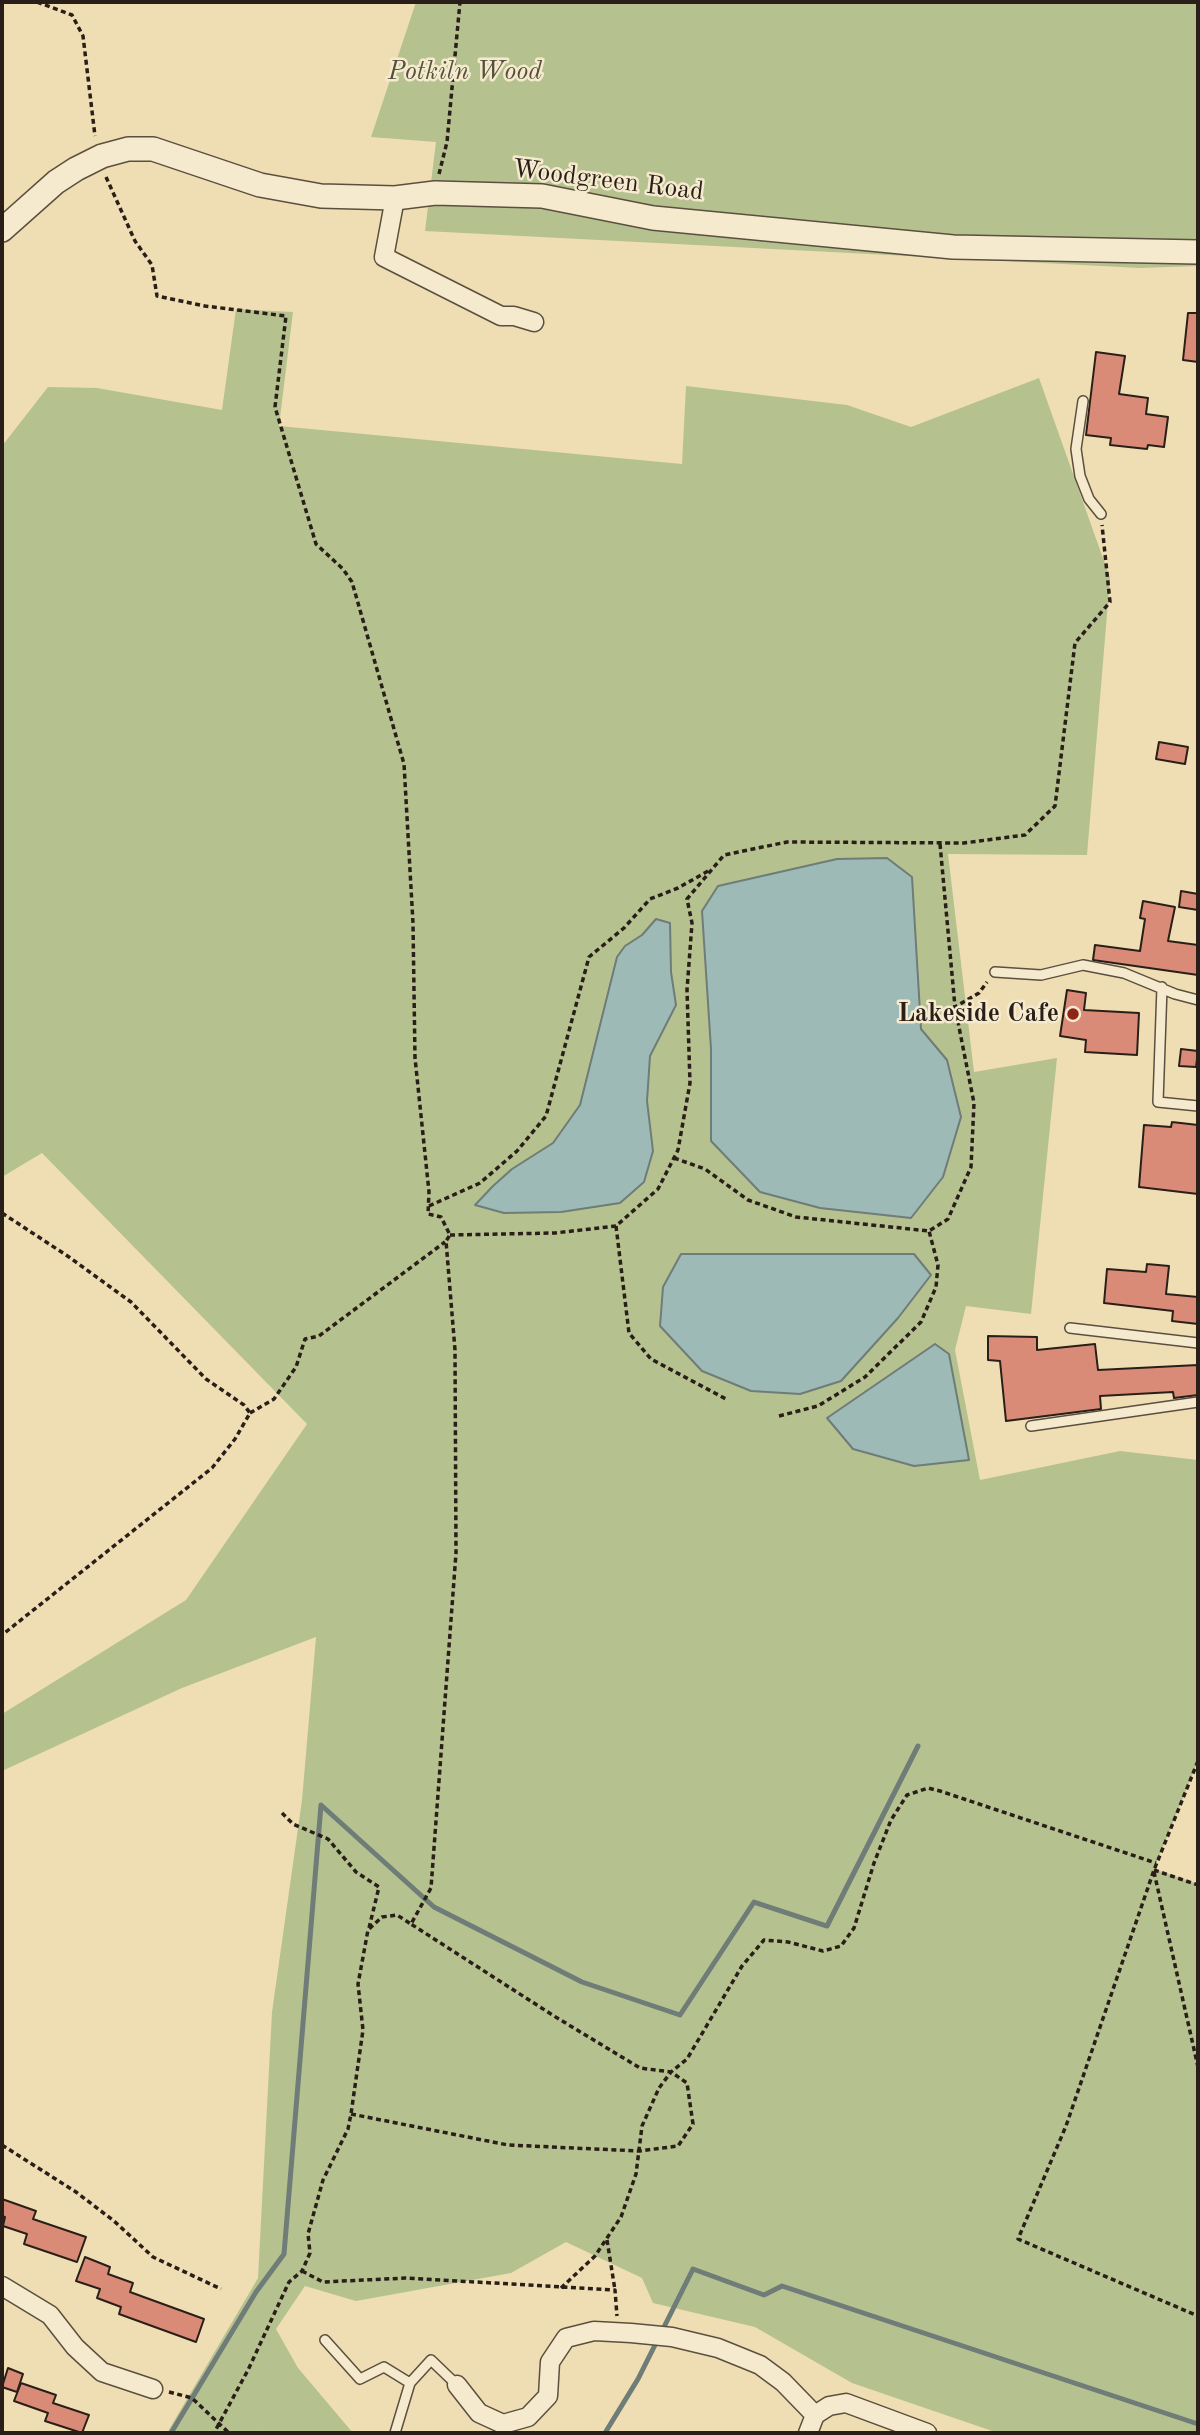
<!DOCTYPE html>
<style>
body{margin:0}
#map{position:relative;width:1200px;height:2435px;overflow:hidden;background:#efdeb3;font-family:"Old Standard TT",serif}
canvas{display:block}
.frame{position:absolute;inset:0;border:4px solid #2a1f18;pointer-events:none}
</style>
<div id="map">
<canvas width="1200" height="2435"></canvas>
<div class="frame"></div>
</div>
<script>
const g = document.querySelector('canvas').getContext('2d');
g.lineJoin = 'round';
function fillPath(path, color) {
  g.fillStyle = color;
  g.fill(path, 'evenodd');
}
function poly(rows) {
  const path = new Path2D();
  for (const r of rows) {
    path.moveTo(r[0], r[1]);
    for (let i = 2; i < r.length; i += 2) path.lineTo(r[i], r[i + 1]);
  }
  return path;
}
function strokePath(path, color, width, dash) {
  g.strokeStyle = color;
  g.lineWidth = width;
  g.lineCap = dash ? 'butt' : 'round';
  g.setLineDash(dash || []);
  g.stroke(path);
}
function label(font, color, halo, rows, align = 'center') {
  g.font = font + ' "Old Standard TT",serif';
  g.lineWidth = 5;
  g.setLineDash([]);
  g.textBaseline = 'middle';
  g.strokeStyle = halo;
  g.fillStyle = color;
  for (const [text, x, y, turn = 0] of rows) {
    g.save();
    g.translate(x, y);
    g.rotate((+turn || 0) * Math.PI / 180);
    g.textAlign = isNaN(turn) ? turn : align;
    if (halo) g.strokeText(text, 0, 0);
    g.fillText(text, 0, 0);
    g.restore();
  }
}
const green = poly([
 [416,2,1198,2,1198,266,1140,268,425,231,436,142,371,137],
 [236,309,293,312,279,426,682,464,686,386,847,405,911,427,1039,378,1110,578,1087,855,948,854,974,1072,1057,1058,1031,1314,966,1306,955,1350,980,1480,1120,1451,1198,1460,1198,1761,1154,1869,1198,1884,1198,2433,998,2433,852,2383,755,2327,653,2303,642,2278,566,2242,511,2273,356,2301,305,2286,276,2329,298,2368,353,2433,255,2433,257,2430,254,2433,167,2433,258,2278,272,2012,302,1800,316,1637,182,1688,2,1771,2,1714,186,1600,307,1424,42,1153,2,1177,2,446,48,387,97,388,222,410]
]);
const water = poly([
 [887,858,912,877,921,1029,947,1060,961,1117,943,1177,911,1218,820,1208,760,1192,711,1141,711,1049,702,911,718,886,837,859,887,858],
 [656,919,670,923,671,972,676,1005,650,1056,647,1101,653,1151,644,1182,620,1203,561,1212,504,1213,475,1205,493,1186,512,1169,553,1143,580,1105,617,957,625,946,642,935,656,919],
 [681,1254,914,1254,931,1275,898,1318,841,1381,800,1394,751,1391,702,1371,660,1326,663,1287,681,1254],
 [935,1344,949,1354,969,1460,914,1466,853,1449,827,1418,935,1344]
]);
const stream = poly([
 [171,2433,256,2292,284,2254,321,1805,434,1907,582,1982,680,2015,754,1902,827,1926,918,1746],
 [605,2433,638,2379,693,2269,764,2295,782,2286,1198,2424]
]);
const building = poly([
 [1188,313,1198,313,1198,362,1183,360,1188,313],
 [1096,352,1125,356,1119,394,1148,398,1146,414,1168,417,1164,447,1148,445,1147,449,1110,445,1111,438,1086,435,1096,352],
 [1159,742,1188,747,1185,764,1156,759,1159,742],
 [1181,891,1198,894,1198,910,1179,907,1181,891],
 [1143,901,1175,907,1168,941,1198,945,1198,975,1093,960,1095,945,1140,951,1145,919,1140,918,1143,901],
 [1067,990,1086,993,1084,1010,1139,1013,1137,1055,1085,1052,1086,1040,1060,1036,1067,990],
 [1181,1049,1198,1051,1196,1067,1179,1066,1181,1049],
 [1172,1122,1198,1125,1198,1194,1139,1187,1144,1125,1171,1127,1172,1122],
 [1147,1264,1169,1266,1166,1294,1198,1297,1198,1324,1172,1321,1173,1311,1104,1303,1107,1269,1146,1272,1147,1264],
 [988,1336,1037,1337,1037,1350,1095,1344,1098,1370,1198,1365,1198,1395,1174,1398,1173,1392,1100,1396,1101,1409,1006,1421,1000,1361,988,1360,988,1336],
 [2,2199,36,2211,33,2219,86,2237,77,2262,24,2244,27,2234,3,2226,5,2217,2,2216,2,2199],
 [85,2257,110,2267,108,2274,133,2283,130,2292,204,2319,196,2342,119,2314,121,2307,97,2298,100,2289,76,2281,85,2257],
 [8,2368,23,2374,17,2392,2,2387,8,2368],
 [21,2383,56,2395,53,2403,89,2415,82,2433,45,2421,48,2413,14,2401,21,2383]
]);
const path = poly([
 [37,2,72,15,83,36,95,136],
 [439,174,447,142,460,2],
 [106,177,135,241,152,265,157,296,205,306,286,316,275,407,316,544,343,569,352,582,404,764,413,923,415,1058,429,1192,428,1214,441,1217,450,1235,446,1241,455,1350,456,1553,431,1888,411,1924,397,1915,382,1917,368,1930,358,1984,363,2030,351,2114,348,2129,323,2180,308,2234,310,2253,302,2271,289,2282,248,2370,214,2433],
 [940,844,955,1007,979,993,987,982],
 [674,1158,705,1169,748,1200,796,1217,929,1231,948,1219,971,1167,974,1103,955,1007],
 [429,1206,480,1183,517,1151,546,1116,589,957,624,928,650,899,678,888,710,870],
 [2,1213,69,1257,131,1302,206,1379,244,1405,250,1413,235,1439,212,1468,2,1635],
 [616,1226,629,1333,651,1359,726,1399],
 [450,1235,555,1233,616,1226,658,1189,678,1150,690,1083,687,990,692,923,687,899,724,855,787,842,964,843,1025,835,1055,806,1075,643,1110,602,1102,525],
 [250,1413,274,1399,296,1367,305,1339,319,1336,445,1242],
 [779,1416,818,1406,865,1377,921,1322,936,1287,938,1265,929,1231],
 [1198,1761,1154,1870,1066,2126,1018,2239,1198,2316],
 [282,1813,293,1824,328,1839,356,1872,379,1887,369,1928],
 [1154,1870,1198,1885],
 [1154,1872,1198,2067],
 [351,2114,508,2145,639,2151,678,2146,693,2124,687,2083,671,2072,640,2068,554,2016,411,1924],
 [2,2145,76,2192,114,2221,153,2257,221,2289],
 [607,2240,615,2290],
 [302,2271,323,2282,406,2278,615,2290,617,2316],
 [561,2288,595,2256,621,2217,636,2174,642,2126,659,2088,671,2072,687,2059,742,1966,764,1940,788,1942,823,1951,841,1946,854,1928,874,1863,891,1820,907,1795,928,1788,940,1791,1156,1863],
 [169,2392,192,2398,229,2433]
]);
const service = poly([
 [1083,401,1076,449,1080,476,1089,499,1101,514],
 [995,972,1041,975,1083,965,1124,973,1175,994,1198,1000],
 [1162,987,1158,1102,1198,1106],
 [1070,1328,1198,1343],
 [1031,1426,1198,1402],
 [325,2340,360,2379,384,2367,410,2383,431,2360,457,2385],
 [395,2433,410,2383]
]);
const minor = poly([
 [395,198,384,257,501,316,514,316,534,322],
 [2,2286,50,2315,75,2347,102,2372,153,2389],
 [457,2385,479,2413,503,2424,528,2417,548,2396,550,2362,566,2338,594,2331,631,2333,672,2337,718,2348,760,2365,783,2382,815,2415],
 [815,2415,829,2406,846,2403,927,2433],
 [808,2433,815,2415]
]);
const tertiary = poly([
 [2,230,56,182,76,169,102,156,128,149,153,149,260,185,321,196,395,198,435,193,542,196,653,218,953,247,1198,252]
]);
const markers = [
 [1073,1014,7,"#8f2418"]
];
const parkNames = [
 ["Potkiln Wood",465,72]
];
const streetNames = [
 ["Woodgreen Road",608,181,7]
];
const poiNames = [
 ["Lakeside Cafe",1059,1014]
];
fillPath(green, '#b5c290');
fillPath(water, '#9dbab6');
strokePath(water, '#6f7c77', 2);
strokePath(stream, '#6f7c77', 5);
fillPath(building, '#d98b78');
strokePath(building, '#2a1f18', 2);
strokePath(service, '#5b4f3f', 12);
strokePath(minor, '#5b4f3f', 21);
strokePath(tertiary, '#5b4f3f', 26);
strokePath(path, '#2a1f18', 3.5, [5, 3.5]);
strokePath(service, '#f5eace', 9);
strokePath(minor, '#f5eace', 18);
strokePath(tertiary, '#f5eace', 23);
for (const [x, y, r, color] of markers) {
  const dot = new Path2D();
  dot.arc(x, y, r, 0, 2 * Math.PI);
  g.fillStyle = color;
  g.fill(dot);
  strokePath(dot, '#f5eace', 2.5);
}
label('italic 26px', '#54503c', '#f5eace', parkNames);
label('26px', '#2a1f18', '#f5eace', streetNames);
label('bold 26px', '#2a1f18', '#f5eace', poiNames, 'right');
</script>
